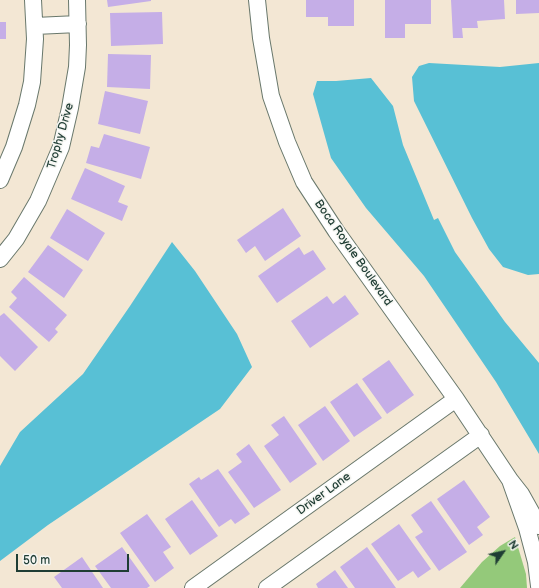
<!DOCTYPE html>
<style>
body{margin:0}
#map{position:relative;width:539px;height:588px;overflow:hidden;background:#f3e7d4;font-family:"Balsamiq Sans",sans-serif}
canvas{display:block}
.north{position:absolute;left:483px;top:532px;width:40px;height:40px;-webkit-text-stroke:3px #f6f6f2;paint-order:stroke;rotate:56deg;font-size:11px;font-weight:700;line-height:16px;text-align:center;color:#1f3d34}
.north::after{content:'';display:block;margin:auto;width:14px;height:18px;background:#1f3d34;clip-path:polygon(50% 0,100% 100%,50% 72%,0 100%)}
.scale{position:absolute;left:16px;top:554px;width:113px;height:18px;box-sizing:border-box;border:2px solid #1f3d34;border-top:0;padding-left:5px;font-size:12px;line-height:14px;white-space:nowrap;color:#1f3d34;-webkit-text-stroke:3px #f6f6f2;paint-order:stroke}
</style>
<div id="map">
<canvas width="539" height="588"></canvas>
<div class="north">N</div>
<div class="scale">50 m</div>
</div>
<script>
const g = document.querySelector('canvas').getContext('2d');
g.lineJoin = 'round';
function fillPath(path, color) {
  g.fillStyle = color;
  g.fill(path, 'evenodd');
}
function poly(rows) {
  const path = new Path2D();
  for (const r of rows) {
    path.moveTo(r[0], r[1]);
    for (let i = 2; i < r.length; i += 2) path.lineTo(r[i], r[i + 1]);
  }
  return path;
}
function strokePath(path, color, width, dash) {
  g.strokeStyle = color;
  g.lineWidth = width;
  g.lineCap = dash ? 'butt' : 'round';
  g.setLineDash(dash || []);
  g.stroke(path);
}
function label(font, color, halo, rows, align = 'center') {
  g.font = font + ' "Balsamiq Sans",sans-serif';
  g.lineWidth = 3;
  g.setLineDash([]);
  g.textBaseline = 'middle';
  g.strokeStyle = halo;
  g.fillStyle = color;
  for (const [text, x, y, turn = 0] of rows) {
    g.save();
    g.translate(x, y);
    g.rotate((+turn || 0) * Math.PI / 180);
    g.textAlign = isNaN(turn) ? turn : align;
    if (halo) g.strokeText(text, 0, 0);
    g.fillText(text, 0, 0);
    g.restore();
  }
}
const green = poly([
 [515,537,526,574,527,588,460,588,482,562,500,546]
]);
const water = poly([
 [429,63,500,67,539,63,539,274,528,275,503,267,489,249,472,218,414,101,412,77,419,66],
 [371,78,393,106,403,145,434,220,438,218,455,252,505,322,539,363,539,454,496,382,424,276,366,208,331,158,313,94,317,81,336,81],
 [172,242,195,271,237,334,252,367,220,409,48,525,0,561,0,466,20,432,83,374,130,306]
]);
const building = poly([
 [107,0,151,0,151,1,108,7],
 [306,0,354,0,354,26,328,26,328,17,306,17],
 [385,0,431,0,431,24,405,24,405,38,385,38],
 [451,0,504,0,505,19,477,21,478,28,462,28,463,38,453,38],
 [516,0,539,0,539,13,516,14],
 [162,12,163,44,111,46,110,13],
 [0,22,6,22,6,39,0,39],
 [108,54,151,55,150,89,107,87],
 [105,91,148,101,140,134,98,124],
 [104,134,150,147,141,179,86,163,91,146,99,148],
 [85,168,125,186,118,202,128,206,122,221,71,199],
 [283,208,301,236,265,261,255,246,246,253,237,240],
 [67,209,105,233,88,261,50,238],
 [48,245,83,270,64,298,28,272],
 [299,247,304,255,313,250,326,269,277,303,258,276],
 [24,277,67,315,55,329,58,332,49,342,9,307,17,298,11,292],
 [345,295,359,314,310,348,291,321,327,296,333,304],
 [4,313,38,347,15,371,0,356,0,316],
 [389,360,414,395,387,414,362,379],
 [357,383,382,418,354,437,330,402],
 [325,406,350,441,323,461,298,425],
 [284,416,317,464,290,483,264,446,279,435,271,425],
 [249,444,281,490,254,508,228,472,242,462,236,454],
 [218,469,250,514,235,524,231,519,219,527,189,484,199,477,201,480],
 [464,480,490,517,477,527,483,535,469,545,437,499],
 [192,500,218,536,190,555,165,519],
 [431,501,467,552,439,571,415,537,423,532,411,515],
 [147,514,171,547,163,552,174,568,155,582,120,533],
 [399,524,431,569,418,578,413,571,398,581,371,544],
 [122,547,150,586,147,588,111,588,95,566],
 [367,547,396,588,355,588,340,567],
 [82,557,103,588,62,588,54,577],
 [335,570,348,588,318,588,316,584]
]);
const street = poly([
 [257,0,261,38,271,96,287,142,304,182,336,231,456,399,510,480],
 [35,26,78,24],
 [0,180,14,147,27,105,32,82,35,39,33,0],
 [0,259,16,239,38,201,61,147,70,108,77,67,78,45,77,0],
 [539,526,521,494,510,480,527,528,536,562,539,586],
 [193,588,456,399],
 [267,588,481,435]
]);
const streetNames = [
 ["Trophy Drive",61,136,-74],
 ["Boca Royale Boulevard",353,253,55],
 ["Driver Lane",324,494,-36]
];
fillPath(green, '#94c97a');
fillPath(water, '#58c0d5');
fillPath(building, '#c5aee7');
strokePath(street, '#69786c', 18);
strokePath(street, '#fff', 16);
label('12px', '#1f3d34', '#f6f6f2', streetNames);
</script>
